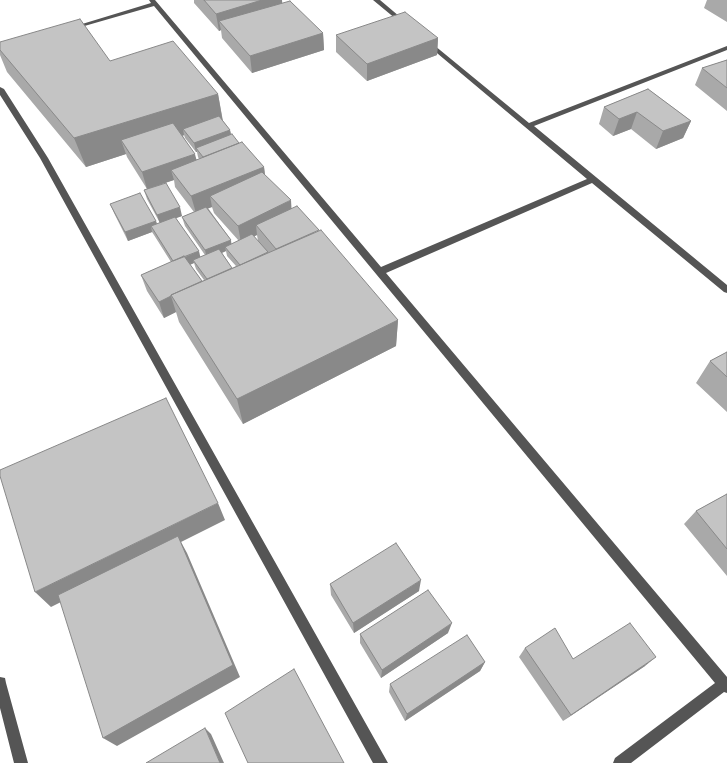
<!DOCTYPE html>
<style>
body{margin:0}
canvas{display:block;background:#fff}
</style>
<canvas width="727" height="763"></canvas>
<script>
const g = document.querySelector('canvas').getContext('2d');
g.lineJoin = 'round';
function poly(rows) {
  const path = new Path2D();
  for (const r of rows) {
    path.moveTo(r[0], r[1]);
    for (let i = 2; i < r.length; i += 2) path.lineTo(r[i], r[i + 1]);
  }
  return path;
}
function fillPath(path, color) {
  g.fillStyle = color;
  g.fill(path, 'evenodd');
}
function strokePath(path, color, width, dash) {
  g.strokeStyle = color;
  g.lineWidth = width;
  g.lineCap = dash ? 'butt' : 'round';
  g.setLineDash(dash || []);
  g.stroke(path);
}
const minor = poly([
 [149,0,155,0,381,267,587,179,425,43,425,41,429,41,529,123,727,46,727,50,534,126,727,285,727,293,724,292,592,183,386,273,727,677,727,693,724,692,631,763,613,763,615,758,715,683,154,6,74,29,69,28,151,3,149,0],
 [373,0,380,0,406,22,406,24,402,24,373,0],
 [0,87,4,89,48,158,388,763,373,763,40,158,0,95,0,87],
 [0,677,5,678,6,683,28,763,14,763,0,708,0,677]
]);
const wall = poly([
 [194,0,282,0,282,3,323,33,324,50,252,73,222,38,221,30,219,31,194,3],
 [707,0,727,0,727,22,704,8],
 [336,35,438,38,437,55,367,81,336,52],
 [0,42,110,61,218,94,223,121,230,130,231,135,264,167,265,175,292,209,398,320,396,346,243,424,179,322,176,312,164,318,147,291,141,275,171,262,154,235,152,232,128,241,114,213,110,204,156,221,157,224,160,223,147,199,144,190,147,189,127,157,126,154,86,167,7,72,0,55],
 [184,135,185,138,196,152,197,152,198,157,199,159,197,160,183,136],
 [174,180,175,187,194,212,182,217,185,226,205,255,200,257,176,218,182,216,161,184],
 [212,207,214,213,239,241,231,244,231,240,208,208],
 [257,235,258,241,254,236],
 [226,251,227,256,236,266,232,268,222,253],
 [194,263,196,269,204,280,202,281,190,265],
 [727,60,727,111,695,85,702,68],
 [648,89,691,121,683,138,656,149,631,129,613,136,599,124,604,107],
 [727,352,727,412,696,383,710,361],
 [727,494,727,576,684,524,696,511],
 [330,584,419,591,354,633,331,595],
 [448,633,381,678,360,643,360,634],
 [525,648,573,659,645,666,563,721,519,657],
 [485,662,480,671,405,721,389,692,390,684]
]);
const shadedWall = poly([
 [262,0,282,0,283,11,219,21,221,30,219,31,216,14],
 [323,33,324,50,252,73,250,56],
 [438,38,437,55,367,81,367,64],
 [218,94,223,123,183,129,184,135,129,153,121,140,126,154,86,167,74,138],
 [637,112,631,129,613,136,619,119],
 [691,121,683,138,656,149,663,131],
 [230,130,232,139,196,148,197,152,196,152,194,143],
 [195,154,199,171,171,170,174,180,147,189,142,172],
 [264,167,266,184,210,196,212,207,196,213,191,196],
 [291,200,292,217,256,225,257,235,241,243,238,226],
 [180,207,182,216,160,224,157,215],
 [156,221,158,229,151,226,152,232,128,241,125,232],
 [231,240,232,249,225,247,226,251,207,259,205,250],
 [199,251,201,260,193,260,194,263,176,270,174,262],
 [171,296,176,312,164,318,159,302],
 [398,320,396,346,243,424,237,399],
 [218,503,225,520,181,542,187,553,240,677,117,746,103,738,181,542,51,607,35,592],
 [421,580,419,591,354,633,353,623],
 [452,623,448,633,381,678,382,670],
 [656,657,645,666,563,721,571,715],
 [485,662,480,671,405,721,407,714],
 [205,728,211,734,224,763,220,763]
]);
const building = poly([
 [204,0,262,0,216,14,204,0],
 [290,1,323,33,250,56,219,21,290,1],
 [405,12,438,38,367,64,336,35,405,12],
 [80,19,110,61,173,41,218,94,74,138,0,50,0,42,80,19],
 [727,60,727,88,702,68,727,60],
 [648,89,691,121,663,131,637,112,619,119,604,107,648,89],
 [219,116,230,130,194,143,183,129,219,116],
 [173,123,195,154,142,172,121,140,173,123],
 [232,134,239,143,203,157,196,148,232,134],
 [242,142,264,167,191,196,171,170,242,142],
 [262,172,291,200,238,226,210,196,262,172],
 [166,183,180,207,157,215,144,190,166,183],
 [140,193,156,221,125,232,110,204,140,193],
 [297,206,319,230,276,249,256,225,297,206],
 [206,207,231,240,205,250,182,217,206,207],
 [175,217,199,251,173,261,151,226,175,217],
 [321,230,398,320,237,399,171,295,321,230],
 [252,234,268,252,240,265,225,247,252,234],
 [219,249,232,268,207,279,193,260,219,249],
 [184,256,202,281,171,295,171,296,159,302,141,275,184,256],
 [727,352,727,377,710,361,727,352],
 [166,398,218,503,35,592,0,476,0,470,166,398],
 [727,494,727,549,696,511,727,494],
 [178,536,233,665,103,738,58,595,178,536],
 [396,543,421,580,353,623,330,584,396,543],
 [428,590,452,623,382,670,360,634,428,590],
 [630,623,656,657,571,715,525,648,555,628,573,659,630,623],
 [467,635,485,662,407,714,390,684,467,635],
 [294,669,344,763,248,763,225,713,294,669],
 [205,728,220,763,146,763,205,728]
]);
fillPath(minor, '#555');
fillPath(wall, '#a9a9a9');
fillPath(shadedWall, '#898989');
fillPath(building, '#c4c4c4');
strokePath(building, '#898989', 1);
</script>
